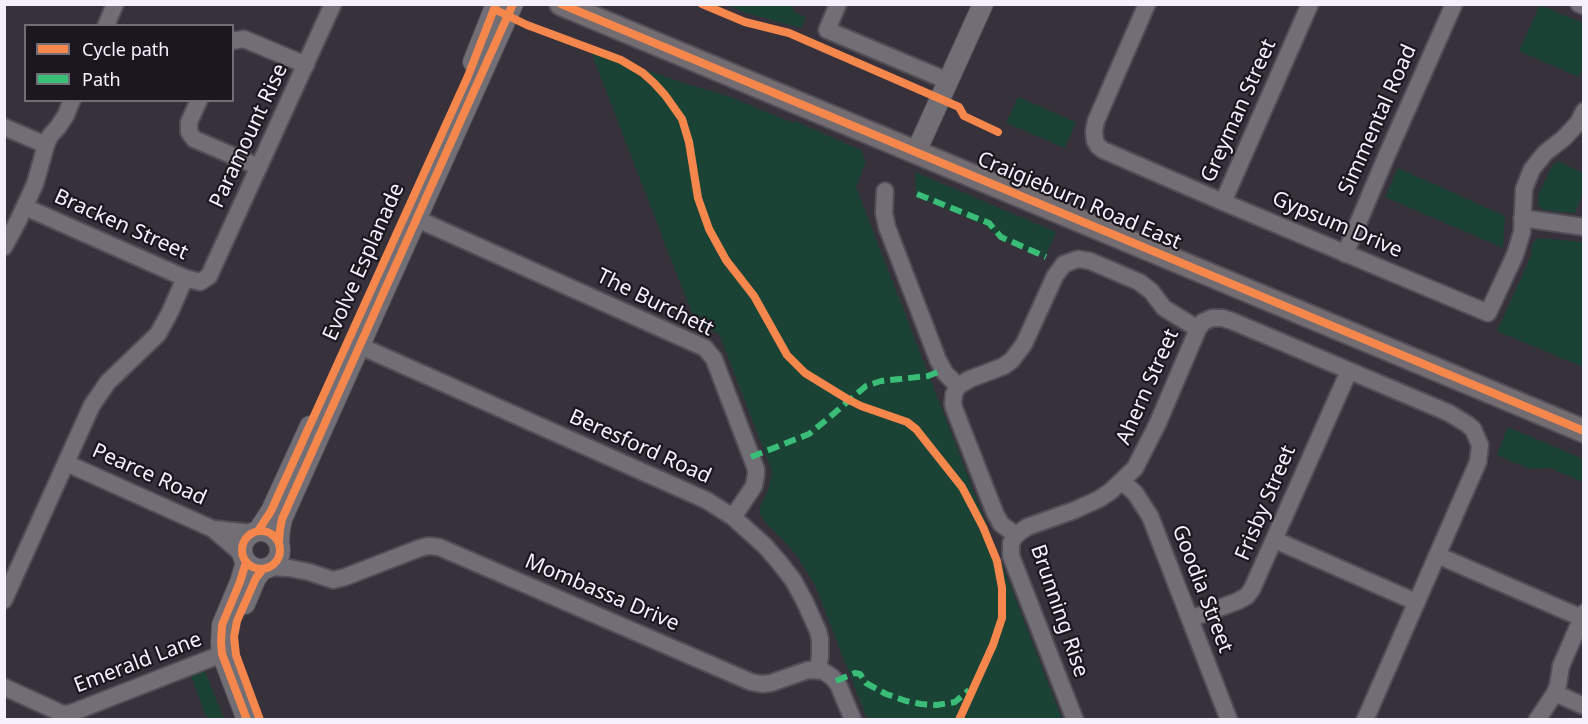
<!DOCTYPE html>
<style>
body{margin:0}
#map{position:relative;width:1588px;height:724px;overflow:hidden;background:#36313b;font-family:"Noto Sans",sans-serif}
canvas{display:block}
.frame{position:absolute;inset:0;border:6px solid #f5f0fc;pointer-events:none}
.legend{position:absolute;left:24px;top:24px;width:210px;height:78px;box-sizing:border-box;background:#1b171f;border:2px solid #726e77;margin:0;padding:8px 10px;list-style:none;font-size:18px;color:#f5f0fc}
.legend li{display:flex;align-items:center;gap:12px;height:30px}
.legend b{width:30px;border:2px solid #726e77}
</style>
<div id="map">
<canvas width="1588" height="724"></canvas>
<div class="frame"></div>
<ul class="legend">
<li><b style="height:8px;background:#f5874c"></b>Cycle path</li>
<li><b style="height:8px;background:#3abd76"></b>Path</li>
</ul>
</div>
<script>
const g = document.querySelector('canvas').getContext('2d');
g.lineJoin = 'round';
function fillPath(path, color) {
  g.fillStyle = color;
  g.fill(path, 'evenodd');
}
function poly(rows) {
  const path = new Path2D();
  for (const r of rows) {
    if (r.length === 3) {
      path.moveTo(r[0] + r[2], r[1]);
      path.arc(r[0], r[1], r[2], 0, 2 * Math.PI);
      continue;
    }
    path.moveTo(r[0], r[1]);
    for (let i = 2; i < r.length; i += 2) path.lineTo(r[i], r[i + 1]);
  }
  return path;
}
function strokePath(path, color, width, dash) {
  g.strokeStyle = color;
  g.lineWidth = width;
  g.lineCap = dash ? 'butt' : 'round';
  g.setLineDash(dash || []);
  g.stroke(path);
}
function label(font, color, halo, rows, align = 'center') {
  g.font = font + ' "Noto Sans",sans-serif';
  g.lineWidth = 4.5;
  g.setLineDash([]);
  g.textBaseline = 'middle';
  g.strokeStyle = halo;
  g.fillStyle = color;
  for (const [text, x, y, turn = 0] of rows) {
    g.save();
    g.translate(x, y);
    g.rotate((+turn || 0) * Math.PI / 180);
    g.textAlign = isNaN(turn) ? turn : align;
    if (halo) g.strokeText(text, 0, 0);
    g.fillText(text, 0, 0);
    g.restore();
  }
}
const green = poly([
 [727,5,792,5,795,13,806,17,801,28,746,13],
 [1540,5,1583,23,1583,67,1579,77,1519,51],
 [590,49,674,80,728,96,793,123,795,121,861,150,866,162,856,187,1062,719,867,719,815,585,797,556,784,541,764,521,760,514,760,507,769,487,772,471,719,334,696,324],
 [1018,97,1076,122,1065,148,1006,123],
 [1558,161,1583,173,1583,193,1575,213,1543,210,1538,204,1539,194,1551,167],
 [1398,168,1505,216,1503,248,1385,197],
 [915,172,1056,232,1045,258,997,237,986,226,916,196],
 [1538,238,1583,242,1583,367,1497,331,1531,256,1532,244],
 [1508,427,1583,459,1583,482,1550,468,1530,469,1497,455],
 [205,671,224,719,207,719,191,676]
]);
const minor = poly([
 [838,4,827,30,948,81],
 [1147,4,1096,121,1094,131,1095,141,1098,146,1103,150,1223,202,1488,313,1515,255,1522,232,1524,189,1532,169,1545,153,1564,138,1578,123,1584,111],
 [1579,4,1584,6],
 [106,26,115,4],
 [232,41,244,39,306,65],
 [199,100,189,122,189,132,194,139,259,167],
 [4,127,46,145],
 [885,191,884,213,887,227,938,360,945,373,958,386,954,394,953,403,954,408,995,513,1001,524,1016,535,1011,543,1011,556,1075,720],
 [1223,202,1310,4],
 [25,207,185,278,200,282,209,276,333,4],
 [1522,218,1584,227],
 [417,219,705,348,714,359,756,469,756,475,754,486,733,517],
 [4,247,18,221,35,184,46,145,50,136,58,127,66,115,72,100],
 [1345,254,1386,157,1454,4],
 [360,346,706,500,733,517,765,546,779,562,793,580,804,600,818,631,820,639,820,656,818,670],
 [958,386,970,379,1004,366,1012,360,1024,344,1055,276,1064,264,1078,259,1090,261,1139,282,1151,291,1164,308,1198,329,1203,322,1212,318,1222,318,1232,321,1449,413,1467,424,1473,429,1480,445,1478,462,1365,720],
 [66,463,213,529,242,554],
 [1122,481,1135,493,1150,516,1229,720],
 [214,529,252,533],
 [1016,535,1027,527,1075,510,1099,499,1111,491,1135,468,1157,425,1198,329],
 [1275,540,1416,602],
 [1437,555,1582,618],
 [270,567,289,568,309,572,333,580,345,577,420,548,428,546,439,547,751,682,762,684,771,683,808,670,823,671,832,677,838,684,853,720],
 [4,600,92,405,108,382,158,334,170,312,185,278],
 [1190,619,1238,601,1247,596,1252,589,1349,371],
 [4,687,63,714,71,713,222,654],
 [1555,693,1584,706],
 [1537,720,1555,693,1558,685,1561,666,1584,613]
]);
const tertiary = poly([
 [473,62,496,4],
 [916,152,983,4],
 [261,550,19],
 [258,531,271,511,310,426],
 [279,542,280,529,282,519,513,4],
 [246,562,240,582,222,625,221,643,222,654,247,720],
 [245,604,256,578,263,569]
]);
const secondary = poly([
 [561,4,1584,431]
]);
const quiet = poly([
 [917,194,989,223,1001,237,1046,257],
 [751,457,809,434,825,421,866,386,881,381,928,376,943,370],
 [836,681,855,673,860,674,866,683,886,694,906,701,921,704,937,705,955,702,969,690]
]);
const cycleway = poly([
 [561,4,1584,431],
 [702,4,745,22,789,33,959,107,964,116,998,132],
 [494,9,527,25,621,60,643,73,654,83,665,95,682,119,689,142,698,198,709,229,726,260,754,296,787,355,805,373,849,400,861,406,907,422,916,429,962,487,983,527,997,561,1002,588,1002,618,993,645,959,720],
 [261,550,19],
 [258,531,271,511,348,341,468,76,496,4],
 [279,542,280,529,282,519,513,4],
 [246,562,240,582,222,625,221,643,222,654,247,720],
 [260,720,236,655,234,637,237,621,256,578,263,569]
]);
const streetNames = [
 ["Greyman Street",1239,111,-66],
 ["Simmental Road",1378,120,-66],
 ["Paramount Rise",249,136,-65],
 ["Craigieburn Road East",1079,201,23],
 ["Bracken Street",121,225,24],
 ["Gypsum Drive",1337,225,23],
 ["Evolve Esplanade",364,262,-66],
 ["The Burchett",655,303,26],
 ["Ahern Street",1148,387,-66],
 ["Beresford Road",640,447,24],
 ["Pearce Road",149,475,24],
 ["Frisby Street",1266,503,-67],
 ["Goodia Street",1202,589,69],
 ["Mombassa Drive",602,593,23],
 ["Brunning Rise",1059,611,71],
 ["Emerald Lane",138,663,-21]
];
fillPath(green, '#1b4335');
strokePath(minor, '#514d56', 20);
strokePath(tertiary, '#514d56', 22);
strokePath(secondary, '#514d56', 26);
strokePath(minor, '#726e76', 16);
strokePath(tertiary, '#726e76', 20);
strokePath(secondary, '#736d72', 22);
strokePath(quiet, '#3abd76', 6, [12, 6]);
strokePath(cycleway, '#f5874c', 8);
label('21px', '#f5f0fc', '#1b171f', streetNames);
</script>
